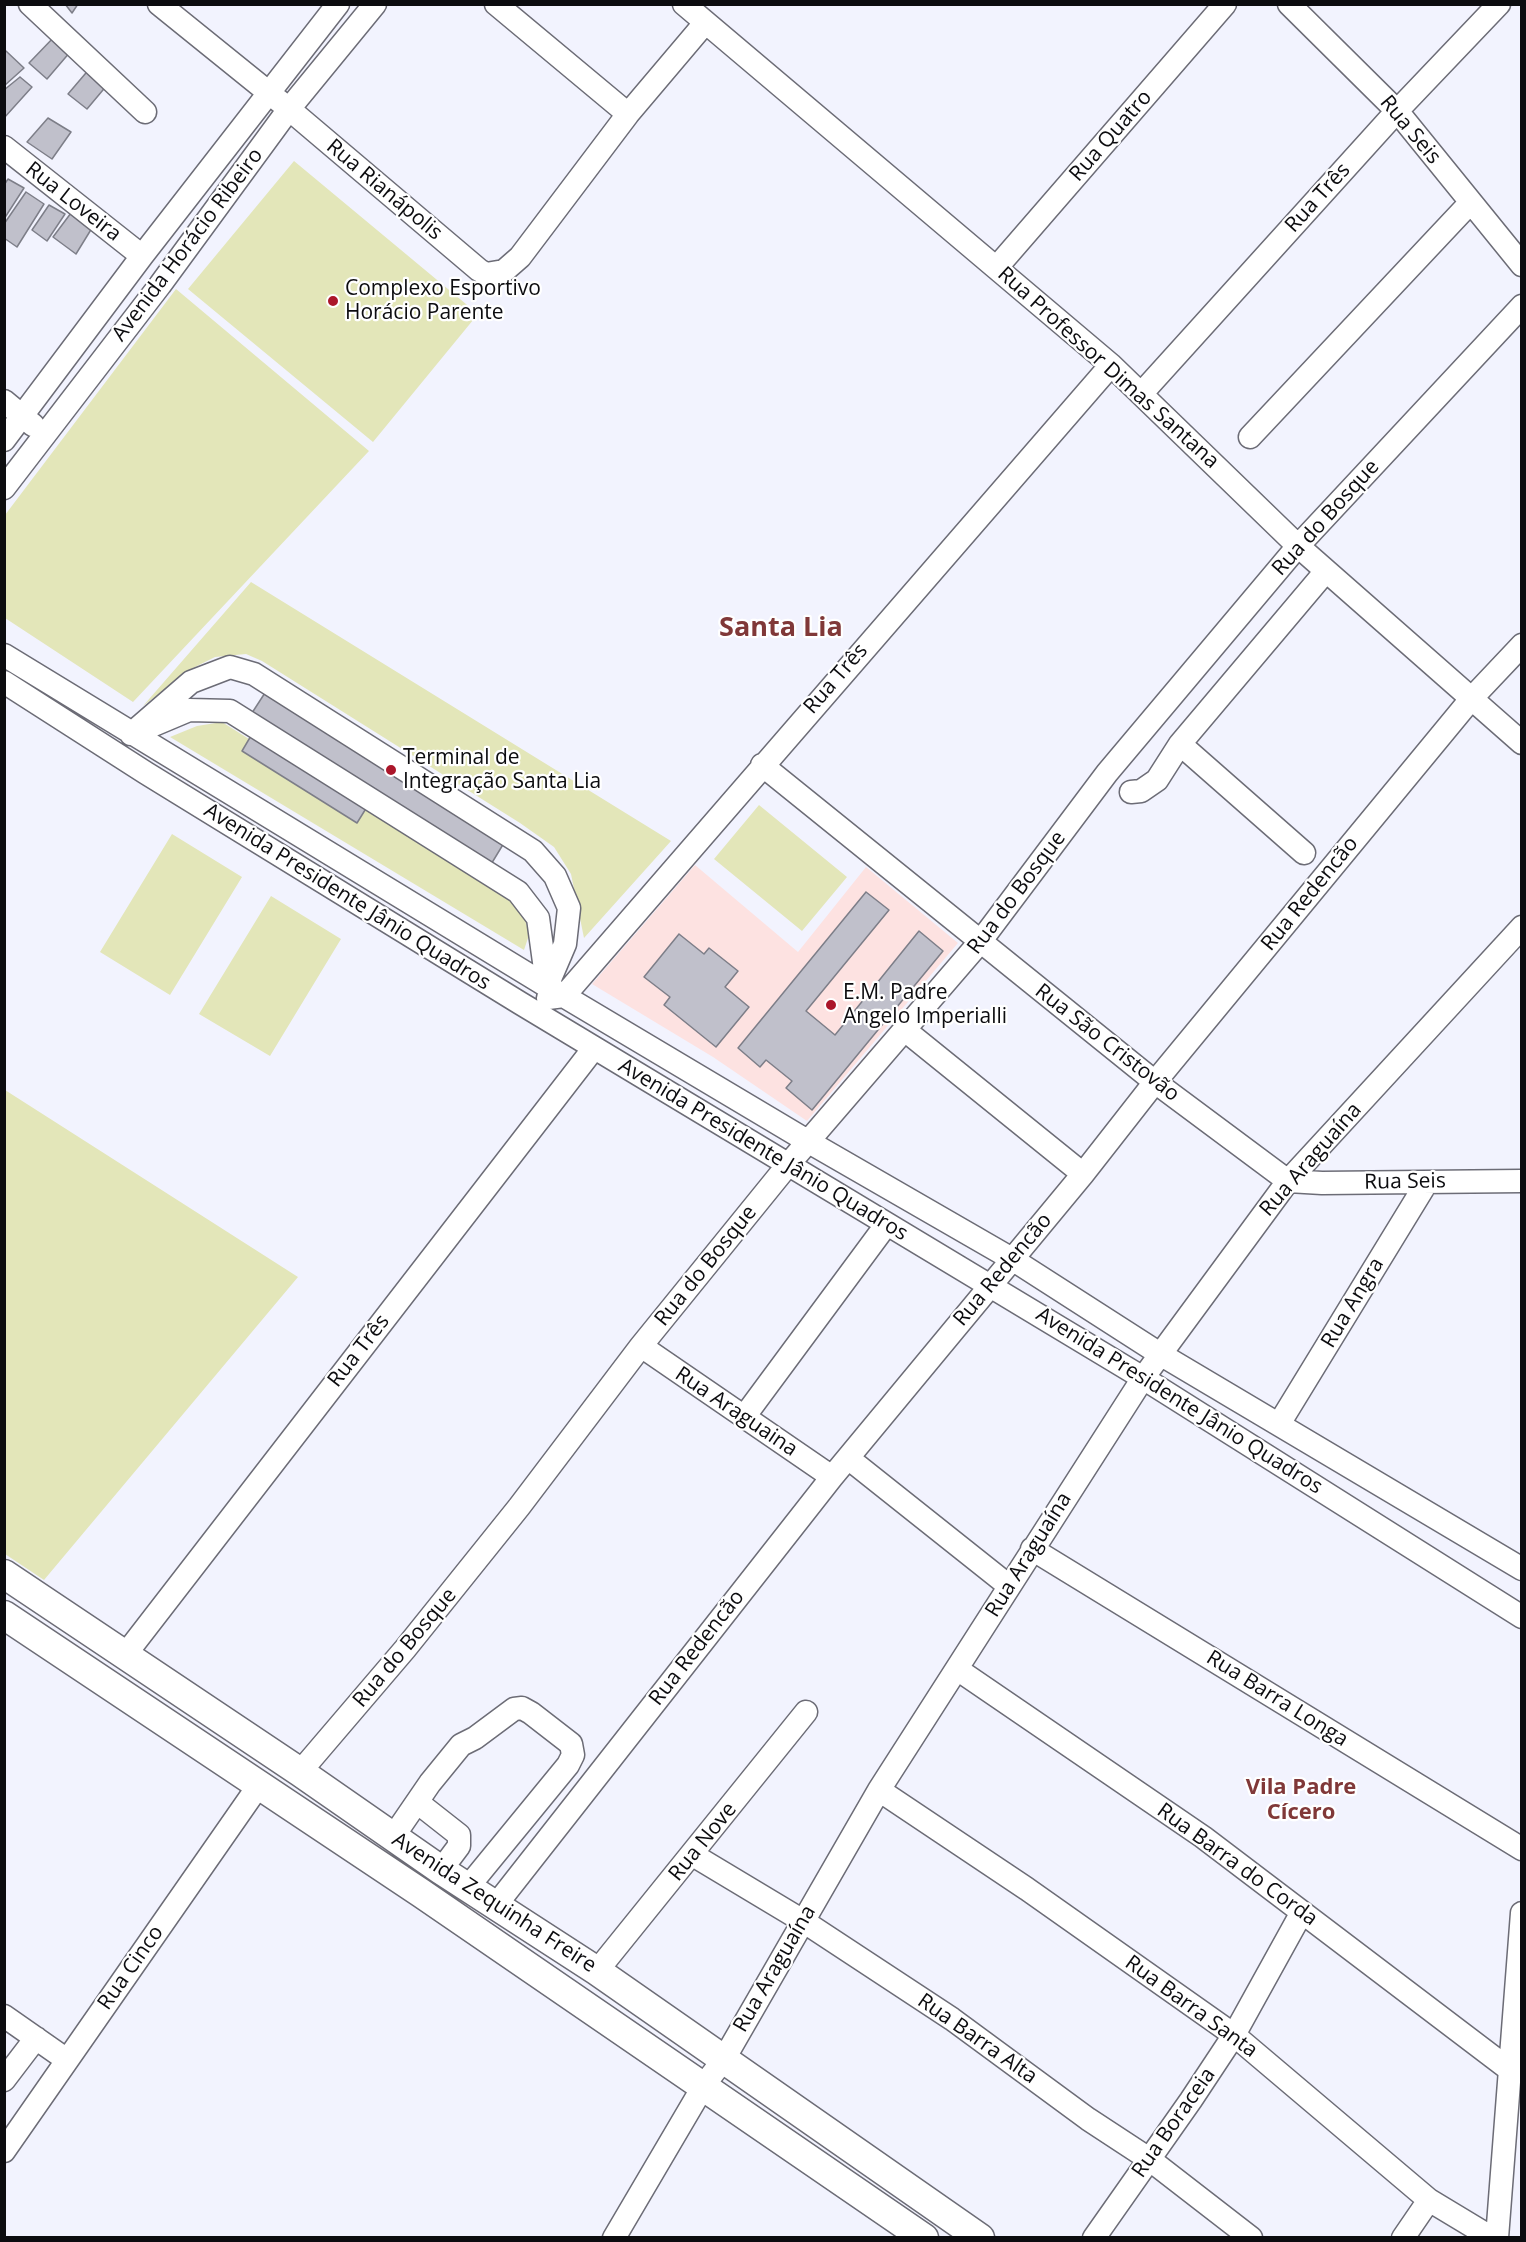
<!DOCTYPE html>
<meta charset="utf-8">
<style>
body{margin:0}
#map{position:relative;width:1526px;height:2242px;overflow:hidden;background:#f2f3fe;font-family:"Open Sans",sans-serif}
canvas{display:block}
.frame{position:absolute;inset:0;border:6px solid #0c0c0f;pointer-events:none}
</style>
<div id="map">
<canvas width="1526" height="2242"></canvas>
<div class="frame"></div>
</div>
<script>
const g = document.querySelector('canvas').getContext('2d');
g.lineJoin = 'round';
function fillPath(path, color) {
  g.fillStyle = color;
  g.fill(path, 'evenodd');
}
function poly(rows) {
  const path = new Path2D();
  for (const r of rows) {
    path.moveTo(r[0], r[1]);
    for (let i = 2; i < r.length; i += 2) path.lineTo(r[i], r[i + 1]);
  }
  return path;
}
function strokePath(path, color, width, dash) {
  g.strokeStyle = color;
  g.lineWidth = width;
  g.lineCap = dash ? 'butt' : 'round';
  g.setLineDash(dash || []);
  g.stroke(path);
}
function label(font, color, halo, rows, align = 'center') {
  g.font = font + ' "Open Sans",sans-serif';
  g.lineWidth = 4.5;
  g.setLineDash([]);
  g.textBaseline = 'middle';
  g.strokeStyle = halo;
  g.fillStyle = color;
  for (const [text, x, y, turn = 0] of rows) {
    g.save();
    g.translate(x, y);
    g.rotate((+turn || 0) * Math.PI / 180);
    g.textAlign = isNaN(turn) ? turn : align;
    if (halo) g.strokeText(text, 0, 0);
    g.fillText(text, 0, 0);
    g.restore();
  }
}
const education = poly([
 [695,865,798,952,866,867,958,943,807,1121,713,1057,592,984]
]);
const green = poly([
 [294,161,478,314,373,442,188,289],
 [176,289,369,451,133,702,5,618,5,515],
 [251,582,671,841,584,938,571,874,554,847,520,823,262,661,246,654,215,657,191,669,143,706],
 [222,722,249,739,242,751,357,823,366,809,509,895,524,915,529,935,524,950,170,737,197,726],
 [759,805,847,877,802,931,714,859],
 [172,834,242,877,170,995,100,952],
 [271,896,341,939,270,1056,199,1014],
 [5,1090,298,1277,44,1580,5,1554]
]);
const building = poly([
 [65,4,78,4,72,13,65,4],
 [55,36,71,51,47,79,29,63,55,36],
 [6,51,24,68,4,86,4,52,6,51],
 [91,67,108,84,87,109,68,94,91,67],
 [20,77,32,87,4,118,4,90,20,77],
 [48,118,71,132,52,159,27,142,48,118],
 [8,179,24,188,4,219,4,185,8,179],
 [26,192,44,204,17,247,4,238,4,224,26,192],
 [49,205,65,214,47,241,32,230,49,205],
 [71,213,92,228,76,254,53,237,71,213],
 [272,682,510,833,490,866,375,794,357,823,242,751,255,729,250,716,272,682],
 [866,892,889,910,806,1011,835,1035,919,931,943,951,812,1110,786,1088,792,1081,766,1060,760,1067,738,1048,866,892],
 [679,934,704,954,709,948,738,971,725,987,749,1007,716,1047,664,1005,670,997,644,977,679,934]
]);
const minor = poly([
 [30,4,145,112],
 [159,4,289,109,479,270,486,274,504,271,520,257,628,114,705,23],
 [496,4,628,114],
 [684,4,1111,365,1298,546,1522,743],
 [1289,4,1397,111,1522,265],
 [4,147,142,256],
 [997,267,1225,4],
 [1141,394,1397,111,1499,4],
 [4,401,33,425],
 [1250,437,1470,203],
 [4,440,142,256,338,4],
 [4,488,160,285,289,109,375,4],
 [4,655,547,986,809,1142,1012,1259,1160,1354,1522,1569],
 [4,682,146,773,520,1003,1143,1378,1522,1617],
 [151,726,189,710,230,711,518,892,538,918,547,984],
 [131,734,191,682,230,667,254,674,533,851,555,876,569,908,565,944,547,986],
 [1180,744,1304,853],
 [762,765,1155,1082,1288,1181,1322,1183,1522,1181],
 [1131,792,1141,791,1157,780,1180,744,1326,571],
 [548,998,564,996,1111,365],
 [906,1031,1083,1174],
 [641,1346,832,1477],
 [744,1417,886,1225],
 [1279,1424,1427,1182],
 [848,1458,1009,1586],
 [1032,1549,1522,1849],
 [125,1655,594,1048],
 [957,1669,1203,1837,1510,2070],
 [300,1772,405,1649,519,1507,641,1346,787,1166,980,942,1107,773,1298,546,1522,306],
 [879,1790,1027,1889,1234,2035,1429,2200,1492,2238],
 [417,1802,459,1835,459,1846,441,1870],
 [393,1837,430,1783,461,1745,475,1738,514,1709,522,1708,531,1713,571,1744,573,1755,568,1765,468,1887],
 [693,1855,803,1921,952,2019,1088,2119,1149,2159,1251,2238],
 [496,1905,832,1477,1083,1174,1155,1082,1471,699,1522,645],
 [597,1971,806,1712],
 [4,2016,67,2060],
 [4,2080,36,2038],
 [4,2151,259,1785],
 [614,2238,704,2085,724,2059,879,1790,1143,1378,1288,1181,1522,927],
 [1094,2238,1191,2100,1234,2035,1302,1912],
 [1403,2238,1429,2200],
 [1497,2238,1522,1913]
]);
const major = poly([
 [4,1574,300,1772,441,1870,597,1971,980,2238],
 [4,1615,421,1893,924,2238]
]);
const markers = [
 [333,301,6,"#ab162a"],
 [391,770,6,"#ab162a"],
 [831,1005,6,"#ab162a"]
];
const streetNames = [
 ["Rua Seis",1410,130,50],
 ["Rua Quatro",1111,136,-49],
 ["Rua Rianápolis",384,190,40],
 ["Rua Três",1318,198,-48],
 ["Rua Loveira",73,202,38],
 ["Avenida Horácio Ribeiro",188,245,-53],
 ["Rua Professor Dimas Santana",1108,368,42],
 ["Rua do Bosque",1326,518,-48],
 ["Rua Três",836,679,-49],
 ["Rua do Bosque",1017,893,-53],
 ["Rua Redencão",1310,894,-51],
 ["Avenida Presidente Jânio Quadros",347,897,32],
 ["Rua São Cristovão",1107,1043,38],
 ["Avenida Presidente Jânio Quadros",763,1150,31],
 ["Rua Araguaína",1311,1160,-49],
 ["Rua Seis",1405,1182,-1],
 ["Rua do Bosque",706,1266,-51],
 ["Rua Redencão",1003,1270,-50],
 ["Rua Angra",1353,1303,-59],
 ["Rua Três",359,1351,-52],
 ["Avenida Presidente Jânio Quadros",1179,1401,32],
 ["Rua Araguaina",736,1412,34],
 ["Rua Araguaína",1029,1555,-58],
 ["Rua do Bosque",405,1648,-50],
 ["Rua Redencão",697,1648,-52],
 ["Rua Barra Longa",1277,1699,32],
 ["Rua Nove",703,1842,-51],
 ["Rua Barra do Corda",1237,1865,36],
 ["Avenida Zequinha Freire",494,1903,33],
 ["Rua Cinco",131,1968,-55],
 ["Rua Araguaína",775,1969,-60],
 ["Rua Barra Santa",1191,2007,36],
 ["Rua Barra Alta",977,2039,35],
 ["Rua Boraceia",1174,2123,-55]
];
const poiNames = [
 ["Complexo Esportivo",345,289],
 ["Horácio Parente",345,313],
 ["Terminal de",403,758],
 ["Integração Santa Lia",403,782],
 ["E.M. Padre",843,993],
 ["Angelo Imperialli",843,1017]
];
const neighbourhoodNames = [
 ["Vila Padre",1301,1788],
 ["Cícero",1301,1813]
];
const districtNames = [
 ["Santa Lia",781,628]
];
fillPath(education, '#fde2e1');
fillPath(green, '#e3e6b9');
fillPath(building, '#c0c0cb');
strokePath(building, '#7d7e88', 1.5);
strokePath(minor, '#6c6c76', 25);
strokePath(major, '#6c6c76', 31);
strokePath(minor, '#fff', 22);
strokePath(major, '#fff', 28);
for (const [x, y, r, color] of markers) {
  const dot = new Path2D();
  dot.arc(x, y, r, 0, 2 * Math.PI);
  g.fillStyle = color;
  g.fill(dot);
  strokePath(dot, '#fff', 2);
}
label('21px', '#0c0c0f', '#fff', streetNames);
label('21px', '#0c0c0f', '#fff', poiNames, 'left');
label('bold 22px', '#803838', '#fff', neighbourhoodNames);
label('bold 27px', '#803838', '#fff', districtNames);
</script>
